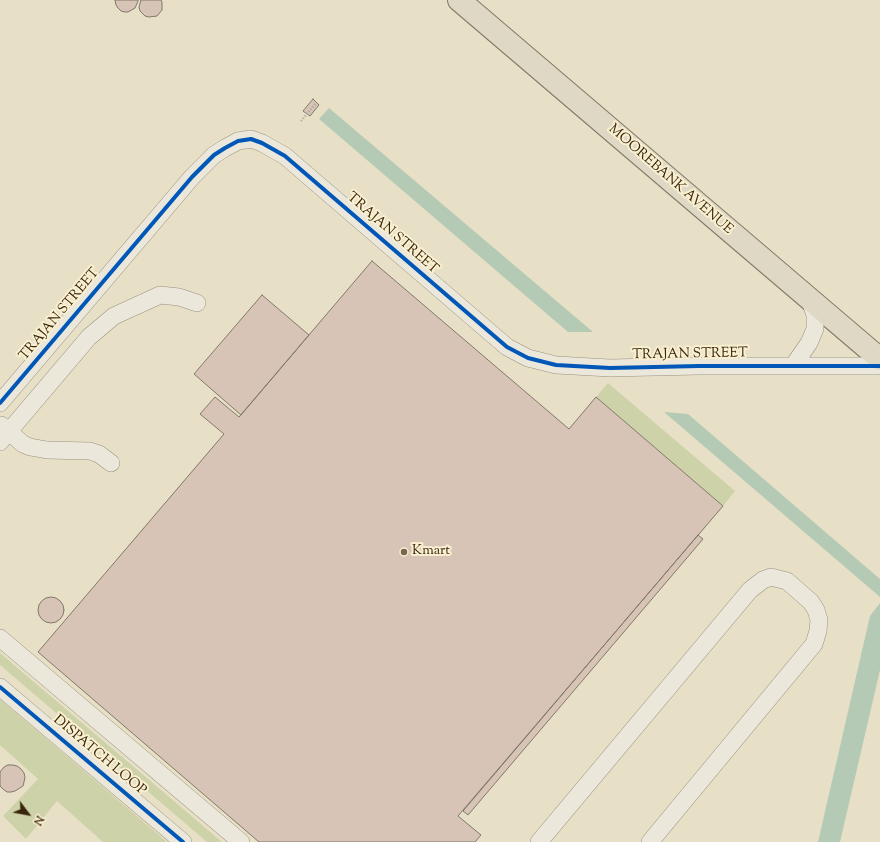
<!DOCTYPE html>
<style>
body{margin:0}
#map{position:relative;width:880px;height:842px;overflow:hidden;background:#e8e0c6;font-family:"Sorts Mill Goudy",serif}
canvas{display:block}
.north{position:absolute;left:8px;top:794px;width:40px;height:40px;-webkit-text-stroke:3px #f9efd1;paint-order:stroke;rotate:122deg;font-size:11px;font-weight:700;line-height:16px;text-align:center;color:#3a260c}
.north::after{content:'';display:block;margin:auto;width:14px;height:18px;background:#3a260c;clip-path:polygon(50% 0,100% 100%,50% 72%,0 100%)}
</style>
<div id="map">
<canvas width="880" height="842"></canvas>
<div class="north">N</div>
</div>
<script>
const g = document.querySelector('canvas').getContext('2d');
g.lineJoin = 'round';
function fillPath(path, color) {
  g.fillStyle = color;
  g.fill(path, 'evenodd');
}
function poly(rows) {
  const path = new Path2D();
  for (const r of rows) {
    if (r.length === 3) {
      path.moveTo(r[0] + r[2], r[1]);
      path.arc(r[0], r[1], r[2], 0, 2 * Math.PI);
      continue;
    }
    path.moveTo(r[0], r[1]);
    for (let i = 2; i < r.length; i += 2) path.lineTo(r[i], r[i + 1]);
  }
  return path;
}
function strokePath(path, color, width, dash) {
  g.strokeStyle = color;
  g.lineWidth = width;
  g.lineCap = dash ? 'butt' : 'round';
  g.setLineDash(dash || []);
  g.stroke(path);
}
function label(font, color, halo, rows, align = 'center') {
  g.font = font + ' "Sorts Mill Goudy",serif';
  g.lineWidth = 4;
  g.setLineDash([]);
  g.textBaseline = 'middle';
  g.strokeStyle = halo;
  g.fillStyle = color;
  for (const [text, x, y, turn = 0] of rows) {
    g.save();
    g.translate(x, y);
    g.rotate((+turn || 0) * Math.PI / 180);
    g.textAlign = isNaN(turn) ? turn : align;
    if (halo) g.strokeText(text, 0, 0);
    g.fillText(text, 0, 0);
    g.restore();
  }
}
const green = poly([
 [608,383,735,491,723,506,596,397],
 [0,653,222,842,207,842,0,665],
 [0,699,167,842,103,842,57,801,26,839,3,816,38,779,0,745]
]);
const water = poly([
 [329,108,593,332,568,332,319,119],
 [664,412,688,414,880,579,880,597],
 [880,603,880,670,840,842,818,842,870,616]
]);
const building = poly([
 [115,0,138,0,138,1,135,8,128,12,125,12,121,11,118,8,116,5,115,0],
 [141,0,161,0,162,2,162,10,157,16,149,17,145,16,140,11,139,7,141,0],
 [313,99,319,105,310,116,303,111,313,99],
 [372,261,569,429,596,397,723,506,458,816,481,835,475,842,259,842,38,652,224,434,200,414,215,397,239,417,372,261],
 [262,295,309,335,241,415,194,374,262,295],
 [698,535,703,539,468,815,463,811,698,535],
 [51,610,13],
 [8,765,13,765,17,766,21,769,24,773,25,777,24,782,23,786,15,791,11,792,7,792,3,789,0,786,0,772,4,767,8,765]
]);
const path = poly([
 [301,121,316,103]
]);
const minor = poly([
 [793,366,809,343,815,329,815,315,809,298],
 [0,403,192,177,214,155,225,148,238,141,251,139,262,143,285,156,507,347,528,358,556,365,610,368,699,366,880,366],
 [1,425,23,444,30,447,47,450,90,451,99,454,111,463],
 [0,442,89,337,114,316,160,295,179,297,197,303],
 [0,638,241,842],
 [0,687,183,842],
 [539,842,750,590,763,580,771,577,787,581,811,602,816,610,819,620,818,631,814,644,650,842]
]);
const major = poly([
 [459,0,880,359]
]);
const cycleway = poly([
 [0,403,192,177,214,155,225,148,238,141,251,139,262,143,285,156,507,347,528,358,556,365,610,368,699,366,880,366],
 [0,687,183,842]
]);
const markers = [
 [404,552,4,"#77674d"]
];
const streetNames = [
 ["MOOREBANK AVENUE",670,180,41],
 ["TRAJAN STREET",392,234,41],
 ["TRAJAN STREET",60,315,-50],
 ["TRAJAN STREET",690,355,-1],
 ["DISPATCH LOOP",99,756,40]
];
const poiNames = [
 ["Kmart",412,552]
];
fillPath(green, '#ced2a9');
fillPath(water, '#b4cab4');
fillPath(building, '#d7c4b7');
strokePath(building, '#807968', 1);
strokePath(minor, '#999280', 18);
strokePath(major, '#807968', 24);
strokePath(path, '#aaa498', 2.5, [1, 2]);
strokePath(minor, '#ebe7da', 17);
strokePath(major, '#dfd8c5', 22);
strokePath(cycleway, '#0057b8', 4);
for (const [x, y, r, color] of markers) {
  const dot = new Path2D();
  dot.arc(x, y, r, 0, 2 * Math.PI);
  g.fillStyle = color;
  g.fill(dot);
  strokePath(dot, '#f9efd1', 1.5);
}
label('14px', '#3a260c', '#f9efd1', streetNames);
label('14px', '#3a260c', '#f9efd1', poiNames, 'left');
</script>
